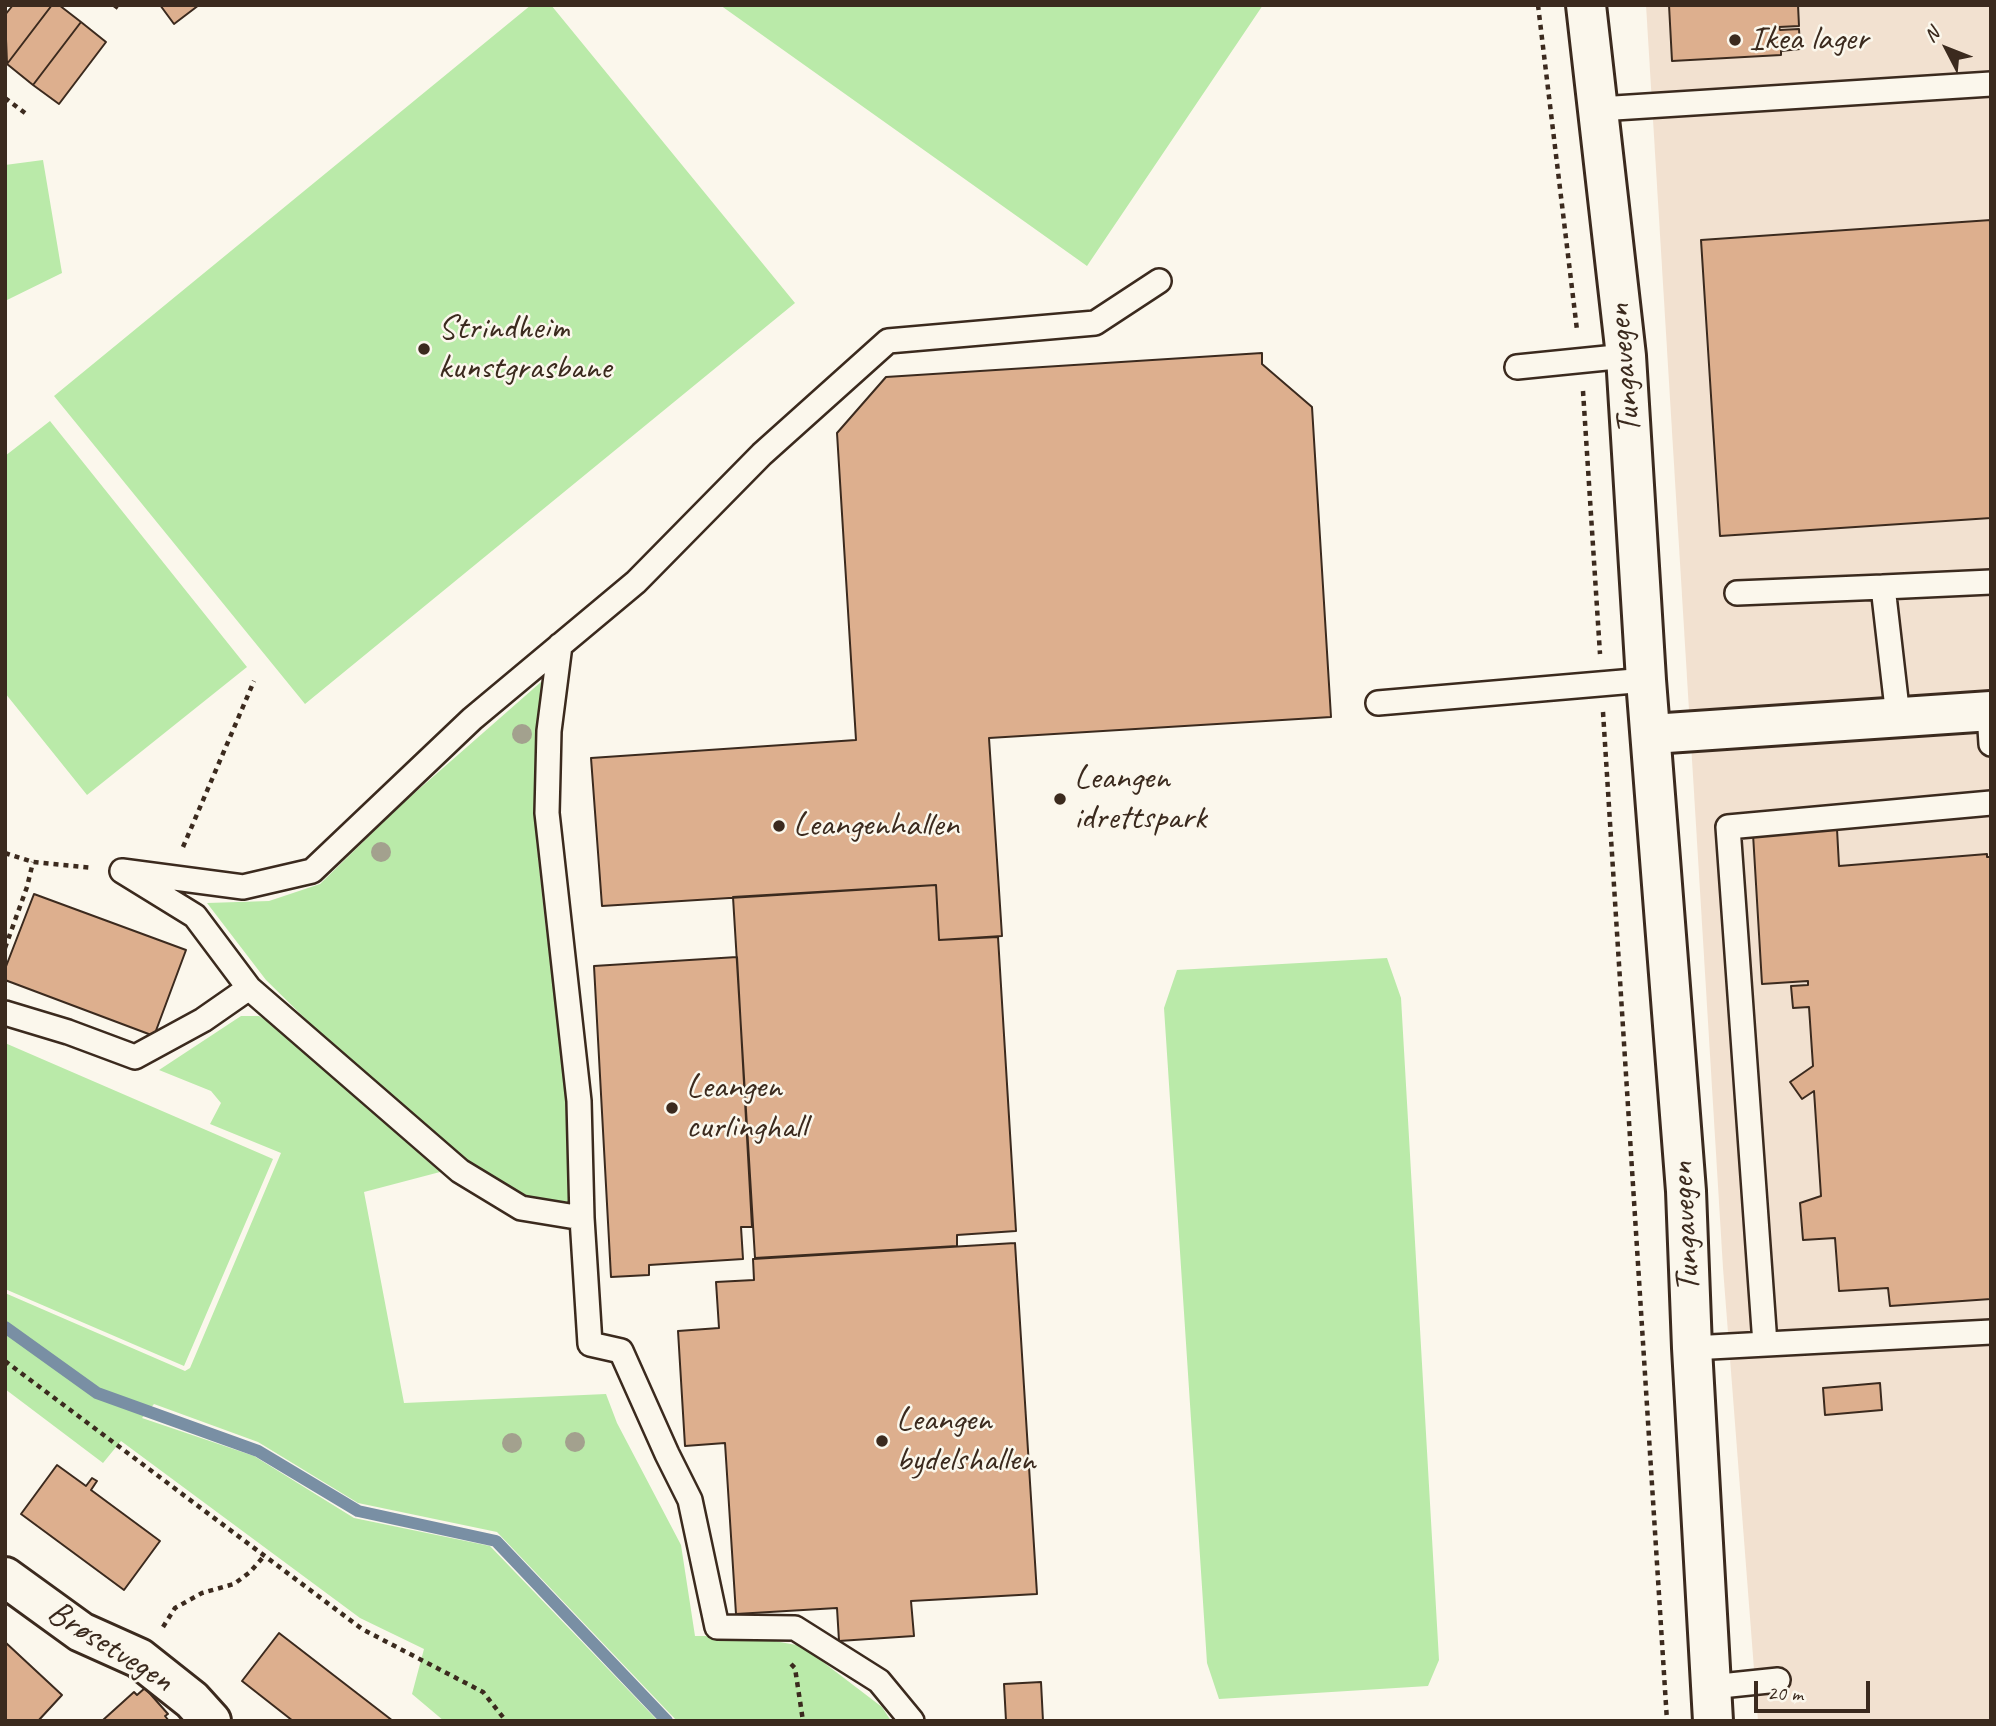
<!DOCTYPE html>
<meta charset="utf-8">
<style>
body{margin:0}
#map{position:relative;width:1996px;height:1726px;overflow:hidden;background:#fbf7ec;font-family:Caveat,sans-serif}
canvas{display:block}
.frame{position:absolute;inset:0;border:7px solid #3b2a1e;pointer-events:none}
.north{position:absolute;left:1912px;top:14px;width:70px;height:70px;-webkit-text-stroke:5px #fbf7ec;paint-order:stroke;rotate:312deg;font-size:19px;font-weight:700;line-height:28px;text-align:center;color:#3b2a1e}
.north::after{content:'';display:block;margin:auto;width:24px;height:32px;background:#3b2a1e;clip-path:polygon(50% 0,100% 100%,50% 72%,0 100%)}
.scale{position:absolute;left:1754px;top:1681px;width:116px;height:32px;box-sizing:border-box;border:4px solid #3b2a1e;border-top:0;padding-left:9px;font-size:21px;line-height:24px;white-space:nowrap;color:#3b2a1e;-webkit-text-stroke:5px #fbf7ec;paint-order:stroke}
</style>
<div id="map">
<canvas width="1996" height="1726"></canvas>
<div class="frame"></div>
<div class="north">N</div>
<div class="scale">20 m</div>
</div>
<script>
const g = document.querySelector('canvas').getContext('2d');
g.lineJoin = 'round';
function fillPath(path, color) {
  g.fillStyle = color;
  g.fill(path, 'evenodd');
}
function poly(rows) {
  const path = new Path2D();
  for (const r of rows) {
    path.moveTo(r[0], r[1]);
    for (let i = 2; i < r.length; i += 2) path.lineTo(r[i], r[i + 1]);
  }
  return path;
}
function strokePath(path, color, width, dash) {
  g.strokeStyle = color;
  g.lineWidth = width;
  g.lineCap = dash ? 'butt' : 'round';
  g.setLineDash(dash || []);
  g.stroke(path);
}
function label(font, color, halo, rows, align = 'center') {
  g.font = font + ' Caveat,sans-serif';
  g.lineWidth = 5;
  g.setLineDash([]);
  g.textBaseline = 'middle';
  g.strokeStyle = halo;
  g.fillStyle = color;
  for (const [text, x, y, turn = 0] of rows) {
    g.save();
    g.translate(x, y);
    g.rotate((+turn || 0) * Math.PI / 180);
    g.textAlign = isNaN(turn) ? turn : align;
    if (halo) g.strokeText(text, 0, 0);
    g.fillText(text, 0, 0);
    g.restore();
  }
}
const built = poly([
 [1646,5,1991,5,1991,1721,1758,1721,1723,1268]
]);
const green = poly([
 [531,5,551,5,795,303,305,704,54,396],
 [720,5,1263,5,1087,266],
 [43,160,62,273,5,301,5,165],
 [50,421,247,667,87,795,5,693,5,456],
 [541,682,536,838,545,922,572,1118,570,1216,460,1171,266,980,207,903,269,901,320,884,402,804],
 [1387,958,1401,998,1439,1660,1428,1686,1219,1699,1207,1663,1164,1008,1177,970],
 [241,1016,259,1016,270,1023,440,1172,364,1192,404,1403,606,1394,617,1423,681,1545,695,1636,747,1636,802,1646,882,1707,891,1721,677,1721,497,1532,358,1503,258,1442,154,1404,142,1418,254,1456,354,1518,490,1546,658,1721,444,1721,412,1694,424,1649,360,1618,121,1441,103,1463,5,1389,5,1293,185,1371,190,1368,281,1153,210,1124,221,1103,211,1091,159,1070],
 [5,1043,273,1159,184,1366,5,1289]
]);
const stream = poly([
 [5,1327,97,1393,258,1451,358,1511,496,1541,667,1721]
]);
const building = poly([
 [13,5,52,5,7,64,5,15,13,5],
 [52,5,59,5,81,22,33,85,7,64,52,5],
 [160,5,199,5,174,24,160,5],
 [1669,5,1798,5,1799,26,1779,27,1780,30,1799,29,1800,49,1781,51,1781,55,1672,61,1669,5],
 [81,22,106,42,59,104,33,85,81,22],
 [1991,220,1991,518,1720,536,1701,240,1991,220],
 [1262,353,1262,364,1312,407,1331,717,989,738,1002,936,939,940,936,885,602,906,591,758,856,740,837,433,886,377,1262,353],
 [1837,829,1839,866,1987,854,1987,857,1991,857,1991,1299,1890,1306,1888,1288,1839,1291,1835,1238,1803,1240,1800,1203,1821,1196,1814,1091,1802,1099,1790,1082,1813,1066,1809,1007,1793,1008,1791,986,1808,985,1808,981,1762,984,1753,834,1837,829],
 [936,885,939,940,998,937,1016,1231,957,1235,957,1246,755,1258,733,897,936,885],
 [34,894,186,950,154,1036,5,980,5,969,34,894],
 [737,957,752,1227,741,1227,743,1259,649,1265,649,1275,611,1277,594,966,737,957],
 [1015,1243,1037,1594,911,1601,914,1636,839,1641,837,1608,736,1614,725,1443,685,1446,678,1331,719,1328,716,1282,754,1280,753,1259,1015,1243],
 [1880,1383,1882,1410,1825,1415,1823,1388,1880,1383],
 [57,1465,86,1486,92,1478,97,1481,91,1490,160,1541,124,1590,21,1514,57,1465],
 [279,1633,393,1721,293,1721,242,1681,279,1633],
 [5,1642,62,1695,38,1721,5,1721,5,1642],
 [1041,1682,1043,1721,1006,1721,1004,1684,1041,1682],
 [145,1688,168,1714,165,1716,169,1721,103,1720,134,1692,137,1695,145,1688]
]);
const path = poly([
 [114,5,121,10],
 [1538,5,1577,330],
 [5,98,25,113],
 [1583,391,1600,654],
 [1603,712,1667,1721],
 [183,847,254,681],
 [5,853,33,862,93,868],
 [5,948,27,887,33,862],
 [5,1361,362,1629,483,1692,506,1721],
 [163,1627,175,1608,202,1593,234,1584,250,1572,264,1556],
 [791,1664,795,1668,803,1721]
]);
const lane = poly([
 [1599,109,1991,84],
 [1517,367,1626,356],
 [1883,587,1991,582],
 [1737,593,1883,587,1898,717],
 [560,645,549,731,547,813,579,1101,582,1218],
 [1378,703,1646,680],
 [1989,712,1991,744],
 [5,1013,68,1032,135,1057,203,1020,249,988],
 [1765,1344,1728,827,1991,803],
 [1692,1348,1991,1332],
 [1711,1687,1778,1680],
 [912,1721,879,1681,795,1628,717,1627,690,1500,667,1454,621,1351,590,1344,582,1218,521,1208,460,1171,249,988,195,916,122,871,243,887,312,871,472,719,636,582,762,454,888,341,1095,323,1159,281]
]);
const street = poly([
 [1652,734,1991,711],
 [5,1577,81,1632,139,1658,192,1700,211,1721]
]);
const secondary = poly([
 [1586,5,1626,356,1646,680,1686,1191,1692,1348,1713,1721]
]);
const trees = [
 [522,734],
 [381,852],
 [575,1442],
 [512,1443]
];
const markers = [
 [1735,40,7,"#3b2a1e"],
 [424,349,7,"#3b2a1e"],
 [1060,799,7,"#3b2a1e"],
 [779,826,7,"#3b2a1e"],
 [672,1108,7,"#3b2a1e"],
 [882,1441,7,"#3b2a1e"]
];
const poiNames = [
 ["Ikea lager",1749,40],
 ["Strindheim",438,329],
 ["kunstgrasbane",438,369],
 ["Leangen",1074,779],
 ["idrettspark",1074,819],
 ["Leangenhallen",793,826],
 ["Leangen",686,1088],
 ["curlinghall",686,1128],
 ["Leangen",896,1421],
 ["bydelshallen",896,1461]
];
const streetNames = [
 ["Tungavegen",1625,369,-95],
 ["Tungavegen",1686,1227,-93],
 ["Brøsetvegen",110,1647,32]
];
fillPath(built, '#f2e1d0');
fillPath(green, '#baeaa9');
strokePath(stream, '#798fa4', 12);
fillPath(building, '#ddaf8e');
strokePath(building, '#3b2a1e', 2);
strokePath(lane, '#3b2a1e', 28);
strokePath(street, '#3b2a1e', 44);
strokePath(secondary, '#3b2a1e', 44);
strokePath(path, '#3b2a1e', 4.5, [5, 5]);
strokePath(lane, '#fbf7ec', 23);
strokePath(street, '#fbf7ec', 38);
strokePath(secondary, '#fbf7ec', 38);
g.fillStyle = '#a3a18e';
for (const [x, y] of trees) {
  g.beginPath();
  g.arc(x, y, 10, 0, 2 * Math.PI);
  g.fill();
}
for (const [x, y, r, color] of markers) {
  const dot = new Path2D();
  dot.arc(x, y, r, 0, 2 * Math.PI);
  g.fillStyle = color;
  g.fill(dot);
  strokePath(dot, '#fbf7ec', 2.5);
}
label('35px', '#3b2a1e', '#fbf7ec', poiNames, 'left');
label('35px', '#3b2a1e', '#fbf7ec', streetNames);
</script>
